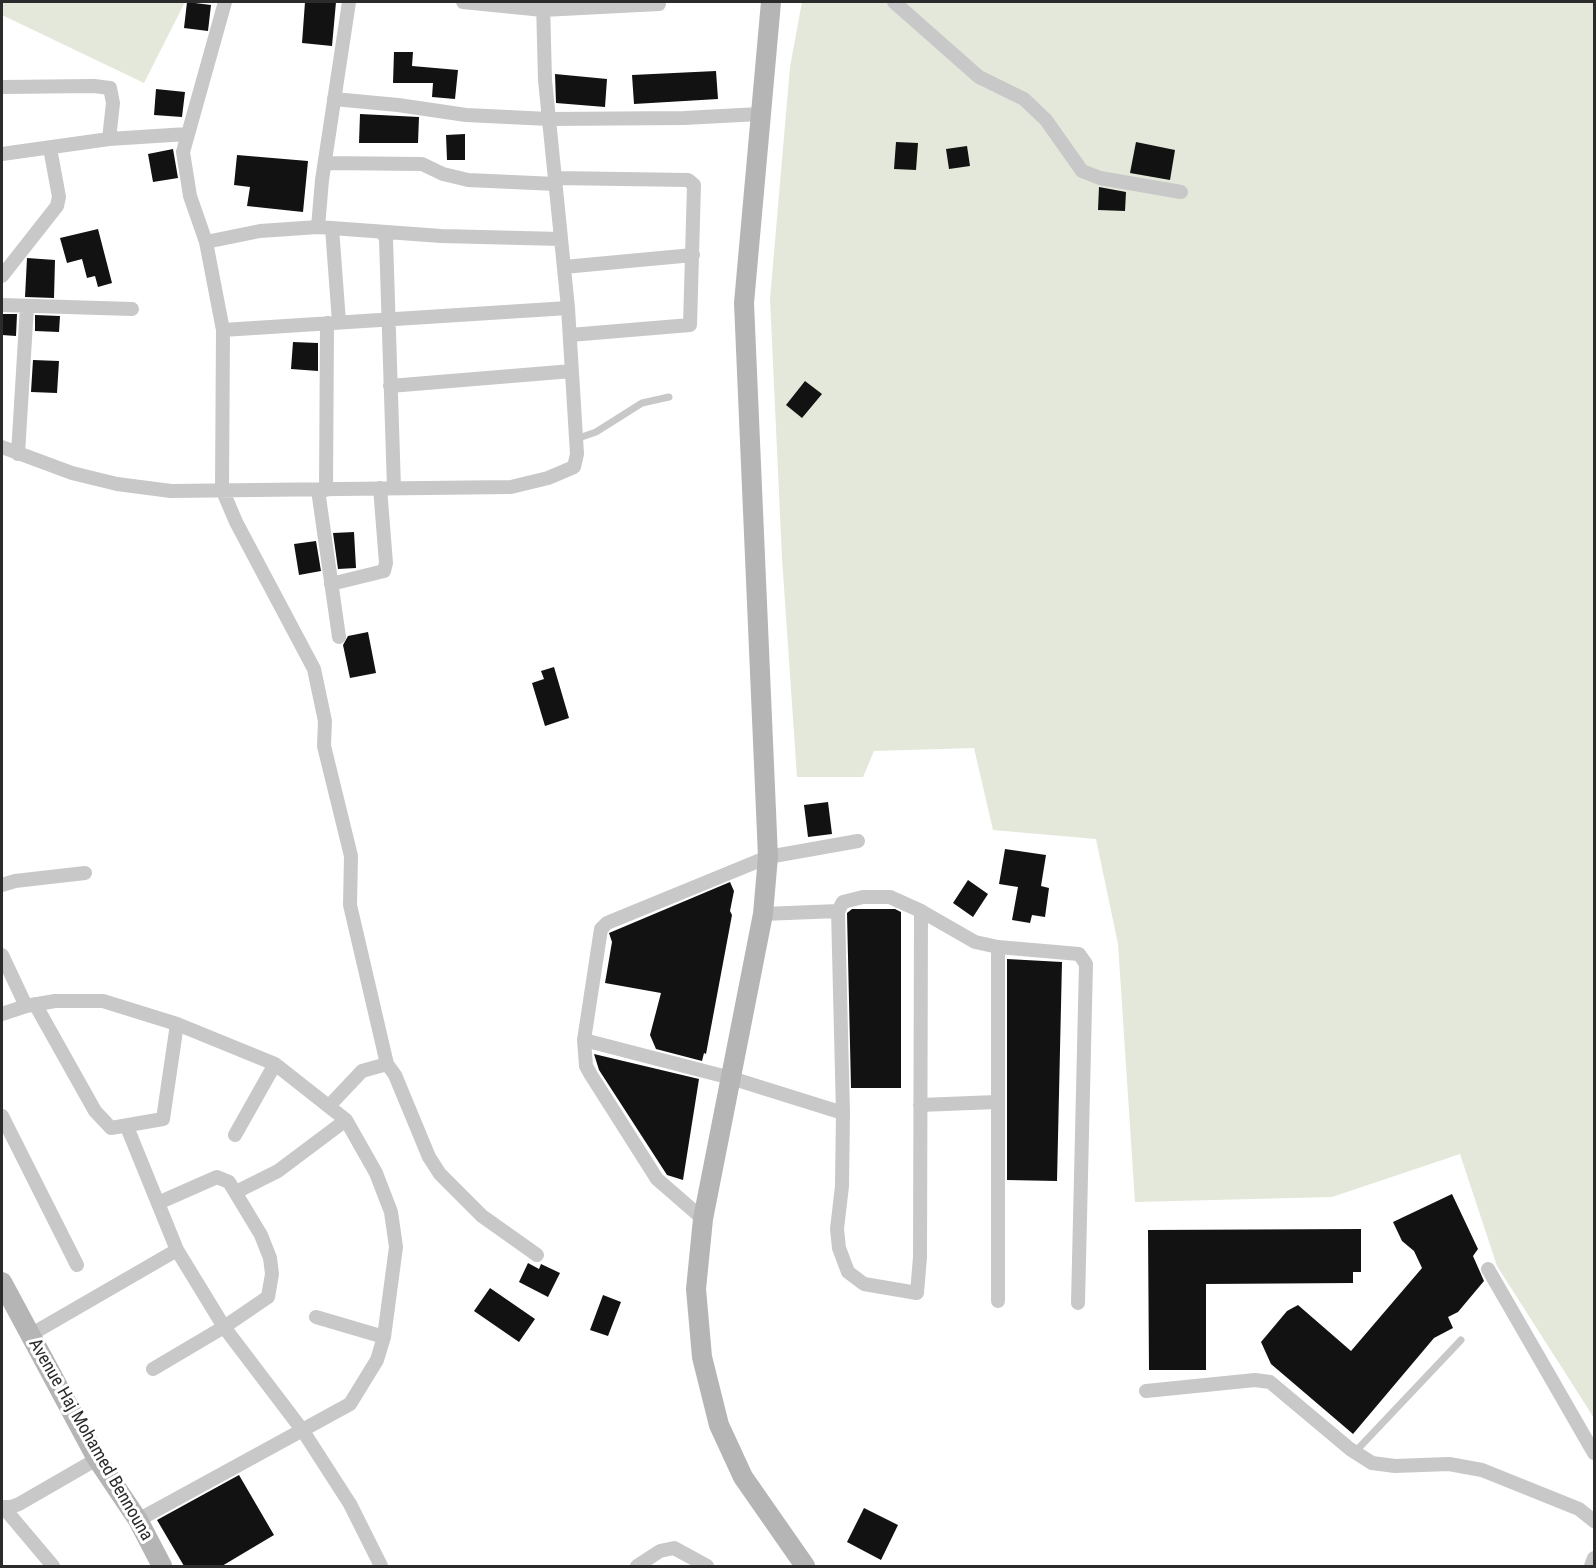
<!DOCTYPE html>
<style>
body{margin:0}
#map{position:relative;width:1596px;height:1568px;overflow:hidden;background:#fff;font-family:"Roboto Condensed",sans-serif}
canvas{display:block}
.frame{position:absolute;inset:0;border:3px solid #2b2b2b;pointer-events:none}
</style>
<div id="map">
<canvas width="1596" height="1568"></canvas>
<div class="frame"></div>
</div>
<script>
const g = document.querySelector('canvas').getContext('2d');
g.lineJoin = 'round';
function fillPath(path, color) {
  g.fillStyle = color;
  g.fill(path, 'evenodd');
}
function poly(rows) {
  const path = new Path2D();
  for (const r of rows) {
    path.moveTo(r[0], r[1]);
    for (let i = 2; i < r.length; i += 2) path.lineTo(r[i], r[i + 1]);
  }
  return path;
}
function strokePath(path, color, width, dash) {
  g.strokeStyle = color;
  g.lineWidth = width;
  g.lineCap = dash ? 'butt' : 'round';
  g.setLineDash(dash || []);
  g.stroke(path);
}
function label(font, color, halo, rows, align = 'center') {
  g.font = font + ' "Roboto Condensed",sans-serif';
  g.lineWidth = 6;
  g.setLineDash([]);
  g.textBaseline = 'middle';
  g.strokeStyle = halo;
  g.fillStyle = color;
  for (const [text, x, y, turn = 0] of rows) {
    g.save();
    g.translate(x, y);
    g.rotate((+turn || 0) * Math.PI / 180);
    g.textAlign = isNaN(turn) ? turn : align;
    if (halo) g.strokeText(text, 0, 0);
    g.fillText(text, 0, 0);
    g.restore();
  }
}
const green = poly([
 [2,2,185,2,144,83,2,15],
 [802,2,1594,2,1594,1418,1497,1266,1460,1154,1332,1197,1135,1202,1118,944,1096,839,993,830,974,748,874,751,863,777,797,777,782,558,770,299,790,67]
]);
const building = poly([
 [187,2,211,5,208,31,184,28],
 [305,2,336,2,332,46,302,43],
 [394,52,413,52,412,66,458,70,455,99,432,97,433,83,393,83],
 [716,71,718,99,634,104,632,75],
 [555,74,607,79,605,107,556,103],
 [156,89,185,92,182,117,154,115],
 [360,114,419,117,418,143,359,143],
 [465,134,465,160,447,160,446,135],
 [896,142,918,143,916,170,894,169],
 [1136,142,1175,150,1170,180,1130,173],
 [967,146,970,166,949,169,946,149],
 [173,149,178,178,153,182,148,154],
 [237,155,308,161,303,212,247,206,250,187,234,185],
 [1099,187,1126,192,1125,211,1098,210],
 [98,229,112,283,98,287,95,276,87,278,82,259,67,263,60,238],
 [27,258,55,260,54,298,25,297],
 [2,314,17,314,16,336,2,335],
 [35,315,60,316,59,332,35,331],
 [293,342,318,343,318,371,291,369],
 [33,360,59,361,57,393,31,392],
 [805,381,822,394,802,418,786,405],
 [354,532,356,568,338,569,333,533],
 [316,541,321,571,299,575,294,544],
 [368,632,376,673,350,678,343,645,348,636],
 [554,667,569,718,545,726,532,683,544,679,541,671],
 [828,802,832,834,808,837,804,805],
 [1005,849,1046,855,1041,886,1049,888,1045,917,1032,915,1030,923,1012,920,1018,887,999,884],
 [968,880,988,894,973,917,953,903],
 [730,882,734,891,730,911,732,915,706,1054,704,1053,702,1061,656,1049,650,1035,661,993,605,983,612,942,609,933],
 [895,909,901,912,901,1088,851,1088,847,913,852,909],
 [1007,959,1062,962,1057,1181,1007,1180],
 [594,1054,699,1079,683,1180,667,1175,599,1070],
 [1452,1194,1478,1249,1473,1256,1484,1281,1458,1312,1448,1317,1453,1328,1434,1338,1353,1434,1271,1364,1261,1342,1287,1311,1298,1305,1351,1351,1422,1268,1414,1251,1402,1241,1393,1222],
 [1361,1229,1361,1272,1353,1272,1353,1283,1206,1284,1206,1370,1149,1370,1148,1230],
 [528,1263,539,1269,541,1264,560,1273,548,1297,519,1282],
 [490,1288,535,1319,519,1342,474,1311],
 [603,1295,621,1302,608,1336,590,1330],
 [239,1475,274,1535,222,1566,184,1566,157,1520],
 [864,1508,898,1525,881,1560,847,1542]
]);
const lane = poly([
 [576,439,596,432,642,403,669,397],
 [1355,1452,1461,1340]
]);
const street = poly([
 [225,2,183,152,190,196,206,242,223,330,222,489,236,522,314,669,325,721,324,746,351,856,350,905,387,1064],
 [463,2,543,10,659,4],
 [894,2,979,77,1024,99,1046,120,1082,171,1100,178,1181,192],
 [2,87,94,86,110,88,113,103,109,139],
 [334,99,398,105,466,115,549,119,684,118,760,114],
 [2,154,109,139,187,134],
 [325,163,422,164,443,174,468,180,556,184],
 [555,178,688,180,694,185,690,325,570,335],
 [318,227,322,180,349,2],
 [332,228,339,322],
 [383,233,386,239,394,488],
 [206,242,260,231,318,227,441,236,561,239],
 [564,267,693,255],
 [2,276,57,206,59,197,50,148],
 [2,305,132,309],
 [223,330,568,308],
 [390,386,572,371],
 [2,447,72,473,117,484,171,491,511,487,548,478,574,467,577,454,568,308,545,80,543,2],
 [18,454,27,306],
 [318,490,339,637],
 [326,490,327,323],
 [331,584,384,571,386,563,380,488],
 [2,885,15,881,85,873],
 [921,911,975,942,998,947,1079,954,1086,964,1078,1303],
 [763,914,838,911,843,902,863,897,890,897,921,911,920,1257,917,1293,864,1284,848,1272,839,1248,837,1229,842,1186,843,1113,838,911],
 [2,955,26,1006],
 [35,1004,95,1111,111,1128,163,1119,177,1024],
 [2,1014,26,1006,55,1001,103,1001,177,1024,275,1064,346,1120,376,1173,391,1212,396,1247,384,1337,377,1360,350,1404,138,1520],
 [584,1040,586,1066,591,1075,657,1179,703,1219],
 [920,1105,996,1102],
 [329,1106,362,1071,387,1064,395,1075,429,1157,440,1174,482,1216,537,1255],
 [843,1113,731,1078,584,1040,601,929,607,923,768,857,858,841],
 [2,1116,77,1265],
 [127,1127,177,1250,224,1327,303,1431,350,1504,381,1566],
 [235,1135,275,1064],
 [236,1192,278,1171,346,1120],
 [1488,1269,1594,1453],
 [998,1301,998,947],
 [316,1317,384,1337],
 [30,1335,177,1250],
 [153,1369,224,1327,268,1297,272,1274,270,1258,261,1235,229,1182,217,1177,158,1203],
 [1146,1391,1255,1380,1270,1382,1350,1449,1372,1463,1395,1466,1449,1464,1482,1470,1579,1509,1594,1521],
 [2,1507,11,1507,19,1504,97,1459],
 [4,1508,53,1566],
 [637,1566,660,1551,674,1548,707,1566],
 [1591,1566,1594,1558]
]);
const secondary = poly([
 [771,2,744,303,768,857,763,914,703,1219,696,1289,702,1357,719,1425,743,1477,805,1566],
 [2,1282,97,1459,138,1520,162,1566]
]);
const streetNames = [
 ["Avenue Haj Mohamed Bennouna",90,1440,60]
];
fillPath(green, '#e3e8da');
fillPath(building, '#121212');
strokePath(lane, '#c8c8c8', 7);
strokePath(street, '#c8c8c8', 14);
strokePath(secondary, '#b5b5b5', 20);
label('18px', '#2b2b2b', '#fff', streetNames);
</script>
